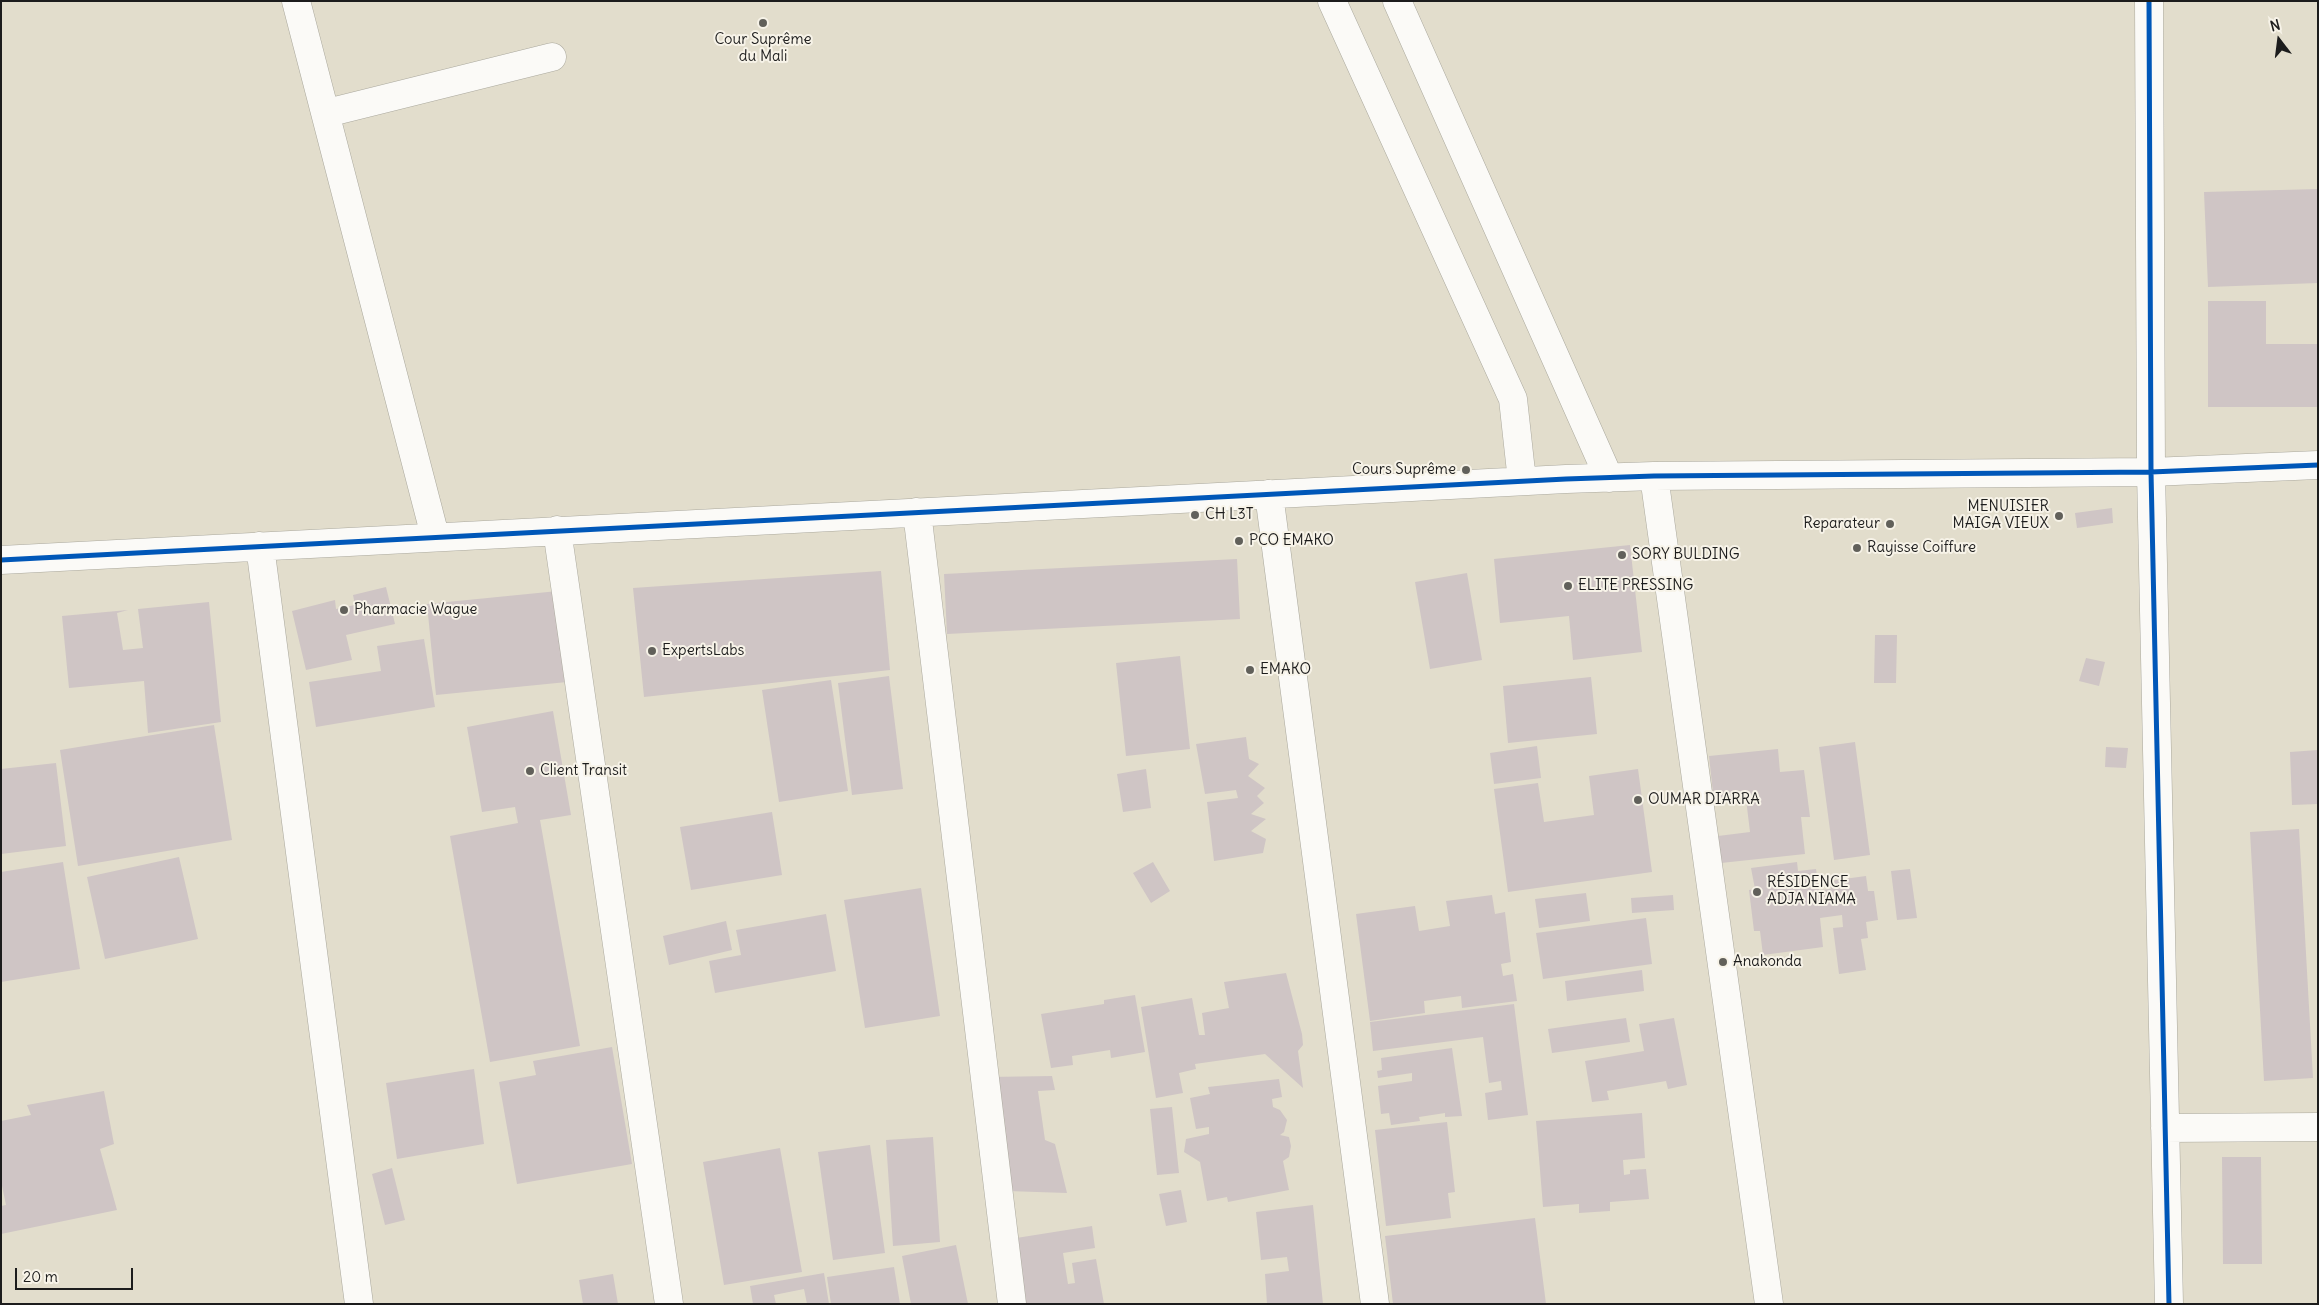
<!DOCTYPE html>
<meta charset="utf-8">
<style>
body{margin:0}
#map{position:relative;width:2319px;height:1305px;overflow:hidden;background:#e2ddcc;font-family:Delius,sans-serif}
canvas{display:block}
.frame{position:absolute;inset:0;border:2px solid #1c1c1c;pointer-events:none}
.north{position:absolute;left:2254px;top:15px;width:50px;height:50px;-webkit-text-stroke:4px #f7f3e8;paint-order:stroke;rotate:345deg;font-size:14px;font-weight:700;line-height:20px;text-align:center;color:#1c1c1c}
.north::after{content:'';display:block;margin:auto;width:18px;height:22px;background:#1c1c1c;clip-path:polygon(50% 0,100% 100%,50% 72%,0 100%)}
.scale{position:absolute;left:15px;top:1268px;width:118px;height:22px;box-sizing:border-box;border:2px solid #1c1c1c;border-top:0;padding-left:6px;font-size:15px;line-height:18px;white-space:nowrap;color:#1c1c1c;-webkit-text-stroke:4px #f7f3e8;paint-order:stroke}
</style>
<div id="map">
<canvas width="2319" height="1305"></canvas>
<div class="frame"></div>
<div class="north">N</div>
<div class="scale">20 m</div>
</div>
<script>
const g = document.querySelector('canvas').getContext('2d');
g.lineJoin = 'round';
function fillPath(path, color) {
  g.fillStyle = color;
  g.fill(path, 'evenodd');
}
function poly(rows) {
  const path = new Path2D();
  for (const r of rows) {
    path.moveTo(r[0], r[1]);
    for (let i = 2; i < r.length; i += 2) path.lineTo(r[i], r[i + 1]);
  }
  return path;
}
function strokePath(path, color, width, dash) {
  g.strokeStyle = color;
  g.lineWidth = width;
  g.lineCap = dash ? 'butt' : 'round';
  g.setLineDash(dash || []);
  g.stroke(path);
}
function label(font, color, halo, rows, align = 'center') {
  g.font = font + ' Delius,sans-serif';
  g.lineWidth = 4;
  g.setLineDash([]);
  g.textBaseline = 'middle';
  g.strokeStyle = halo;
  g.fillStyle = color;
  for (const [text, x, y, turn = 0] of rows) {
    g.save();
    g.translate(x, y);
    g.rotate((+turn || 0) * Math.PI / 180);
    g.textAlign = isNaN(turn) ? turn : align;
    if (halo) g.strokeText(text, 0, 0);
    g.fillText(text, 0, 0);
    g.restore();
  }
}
const building = poly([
 [2318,189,2318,283,2208,287,2204,192],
 [2208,301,2266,301,2266,344,2318,344,2318,407,2208,407],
 [2112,508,2113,523,2077,528,2075,513],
 [1630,545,1642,652,1573,660,1569,616,1500,623,1494,559],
 [1237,559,1240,619,947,634,944,574],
 [881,571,890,670,644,697,633,588],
 [1467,573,1482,660,1430,669,1415,582],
 [386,587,395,624,346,635,352,660,306,670,292,611,335,600,336,609,355,605,353,595],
 [558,591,567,682,436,695,427,604],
 [209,602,221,722,148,733,144,681,69,688,62,616,128,610,117,613,123,650,143,648,138,609],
 [1875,635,1897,635,1896,683,1874,683],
 [424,639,435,707,316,727,309,682,381,671,377,646],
 [1180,656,1190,749,1126,756,1116,663],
 [2086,658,2105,662,2099,686,2079,681],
 [889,676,903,789,852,795,838,683],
 [1591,677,1597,734,1508,743,1503,686],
 [831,680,848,791,779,802,762,690],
 [553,711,571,815,540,820,580,1046,490,1062,450,836,518,823,515,807,482,812,467,727],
 [214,725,232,840,78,866,60,750],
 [1246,737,1249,759,1259,764,1248,776,1265,788,1257,796,1264,803,1251,814,1266,819,1251,831,1266,839,1263,853,1214,861,1207,802,1238,798,1236,790,1205,794,1196,744],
 [1855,742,1870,855,1834,860,1819,747],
 [1537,746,1541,778,1494,784,1490,753],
 [2106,747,2128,748,2126,768,2105,767],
 [1778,749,1780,772,1804,770,1810,817,1801,817,1805,854,1721,863,1718,836,1750,832,1746,799,1714,802,1709,756],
 [2318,750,2318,804,2292,805,2290,752],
 [56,763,66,846,1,854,1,769],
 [1146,769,1151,808,1123,812,1117,774],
 [1638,769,1652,872,1508,892,1494,789,1538,783,1544,822,1594,815,1589,776],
 [772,812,782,875,691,890,680,827],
 [2299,829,2313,1078,2264,1081,2250,832],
 [179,857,198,939,105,959,87,877],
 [63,862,80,969,1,982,1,872],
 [1153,862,1170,891,1151,903,1133,873],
 [1797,862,1798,871,1816,869,1819,890,1831,889,1829,881,1866,876,1868,891,1874,891,1878,920,1866,922,1868,938,1861,939,1866,970,1839,974,1833,928,1843,927,1842,915,1820,918,1823,947,1763,955,1760,931,1754,931,1749,890,1755,889,1751,868],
 [1910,869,1917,918,1897,920,1891,871],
 [921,888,940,1016,865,1028,844,900],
 [1586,893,1590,921,1539,928,1535,899],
 [1492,895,1495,914,1505,912,1511,962,1501,964,1503,976,1513,974,1517,1001,1462,1008,1461,996,1424,1001,1425,1013,1370,1021,1356,914,1415,906,1419,931,1450,926,1446,901],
 [1673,895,1674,910,1632,913,1631,898],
 [826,914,836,971,715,993,709,961,741,955,736,930],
 [1646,918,1652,964,1543,979,1536,933],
 [726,921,732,950,669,965,663,936],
 [1642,970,1644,991,1567,1001,1565,981],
 [1286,973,1302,1034,1303,1045,1298,1051,1303,1088,1265,1054,1195,1064,1196,1069,1179,1073,1183,1093,1156,1098,1141,1007,1192,998,1199,1035,1205,1035,1202,1013,1229,1008,1224,982],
 [1135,995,1145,1052,1111,1058,1110,1050,1072,1056,1073,1065,1051,1068,1041,1014,1104,1004,1104,1000],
 [1514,1004,1528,1115,1488,1120,1485,1093,1502,1090,1501,1081,1489,1083,1483,1037,1373,1051,1370,1022],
 [1626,1018,1630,1042,1552,1053,1548,1029],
 [1674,1018,1687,1085,1668,1089,1666,1081,1607,1091,1609,1100,1592,1102,1585,1061,1644,1051,1639,1024],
 [612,1047,632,1164,517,1184,499,1082,536,1075,533,1061],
 [1452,1048,1462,1116,1445,1117,1445,1113,1419,1117,1420,1121,1391,1125,1389,1113,1381,1114,1378,1086,1412,1081,1412,1073,1378,1078,1377,1071,1382,1070,1381,1058],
 [474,1069,484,1144,397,1159,386,1083],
 [1052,1076,1055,1090,1038,1091,1045,1140,1055,1144,1067,1193,1007,1191,988,1077],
 [1279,1079,1282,1097,1272,1099,1273,1107,1280,1110,1287,1120,1284,1132,1280,1135,1289,1137,1291,1146,1289,1157,1283,1161,1289,1190,1228,1202,1227,1197,1207,1201,1200,1162,1184,1152,1186,1139,1209,1134,1209,1127,1196,1129,1190,1098,1210,1094,1208,1087],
 [104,1091,114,1144,100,1149,117,1210,1,1234,1,1206,6,1205,1,1181,1,1121,31,1115,27,1105],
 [1172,1107,1179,1173,1157,1175,1150,1109],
 [1642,1113,1645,1158,1623,1160,1624,1175,1630,1174,1630,1170,1646,1169,1649,1199,1610,1202,1610,1211,1579,1213,1579,1204,1543,1207,1536,1121],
 [1447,1122,1455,1192,1448,1193,1451,1218,1386,1226,1375,1130],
 [933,1137,940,1242,893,1246,886,1140],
 [870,1145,885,1253,833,1260,818,1152],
 [780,1148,802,1272,724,1285,703,1162],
 [2222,1157,2261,1157,2262,1264,2223,1264],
 [392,1168,405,1220,385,1225,372,1174],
 [1181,1190,1187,1222,1166,1226,1159,1194],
 [1313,1205,1323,1304,1267,1304,1265,1274,1289,1271,1287,1257,1261,1260,1256,1212],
 [1535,1218,1546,1304,1393,1304,1385,1236],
 [1092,1226,1095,1248,1063,1253,1068,1284,1075,1283,1072,1263,1096,1259,1104,1304,1020,1304,1010,1239],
 [956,1245,968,1304,911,1304,902,1256],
 [894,1267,900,1304,831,1304,827,1277],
 [824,1273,829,1304,807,1304,804,1289,774,1295,776,1304,753,1304,750,1286],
 [613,1274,618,1304,583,1304,579,1280]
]);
const minor = poly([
 [296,1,435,536],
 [1332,1,1513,399,1522,481],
 [1397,1,1609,478],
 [2149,1,2151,472,2169,1304],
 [327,113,552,57],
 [1654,476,1769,1304],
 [1269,494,1375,1304],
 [917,512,1012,1304],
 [557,530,669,1304],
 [260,546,359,1304],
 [1,560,1566,479,1654,476,2151,472,2318,465],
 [2165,1128,2318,1127]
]);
const cycleway = poly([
 [2149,1,2151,472,2169,1304],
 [1,560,1566,479,1654,476,2151,472,2318,465]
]);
const markers = [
 [763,23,5,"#61605a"],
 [1466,470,5,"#61605a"],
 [1195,515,5,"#61605a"],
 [2059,516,5,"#61605a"],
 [1890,524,5,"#61605a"],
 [1239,541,5,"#61605a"],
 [1857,548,5,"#61605a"],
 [1622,555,5,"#61605a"],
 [1568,586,5,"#61605a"],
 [344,610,5,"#61605a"],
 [652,651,5,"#61605a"],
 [1250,670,5,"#61605a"],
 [530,771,5,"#61605a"],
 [1638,800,5,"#61605a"],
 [1757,892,5,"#61605a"],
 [1723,962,5,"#61605a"]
];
const poiNames = [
 ["Cour Suprême",763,40,"center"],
 ["du Mali",763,57,"center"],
 ["Cours Suprême",1456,470,"right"],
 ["MENUISIER",2049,507,"right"],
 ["MAIGA VIEUX",2049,524,"right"],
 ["CH L3T",1205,515],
 ["Reparateur",1880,524,"right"],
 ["PCO EMAKO",1249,541],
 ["Rayisse Coiffure",1867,548],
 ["SORY BULDING",1632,555],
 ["ELITE PRESSING",1578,586],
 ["Pharmacie Wague",354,610],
 ["ExpertsLabs",662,651],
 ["EMAKO",1260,670],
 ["Client Transit",540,771],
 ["OUMAR DIARRA",1648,800],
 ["RÉSIDENCE",1767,883],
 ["ADJA NIAMA",1767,900],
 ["Anakonda",1733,962]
];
fillPath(building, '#cfc5c5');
strokePath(minor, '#aaa89d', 29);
strokePath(minor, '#fbfaf7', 28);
strokePath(cycleway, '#0057b8', 5);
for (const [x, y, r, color] of markers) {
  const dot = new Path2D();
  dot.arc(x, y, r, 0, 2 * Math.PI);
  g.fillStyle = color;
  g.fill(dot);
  strokePath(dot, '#f7f3e8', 2);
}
label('15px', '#1c1c1c', '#f7f3e8', poiNames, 'left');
</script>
